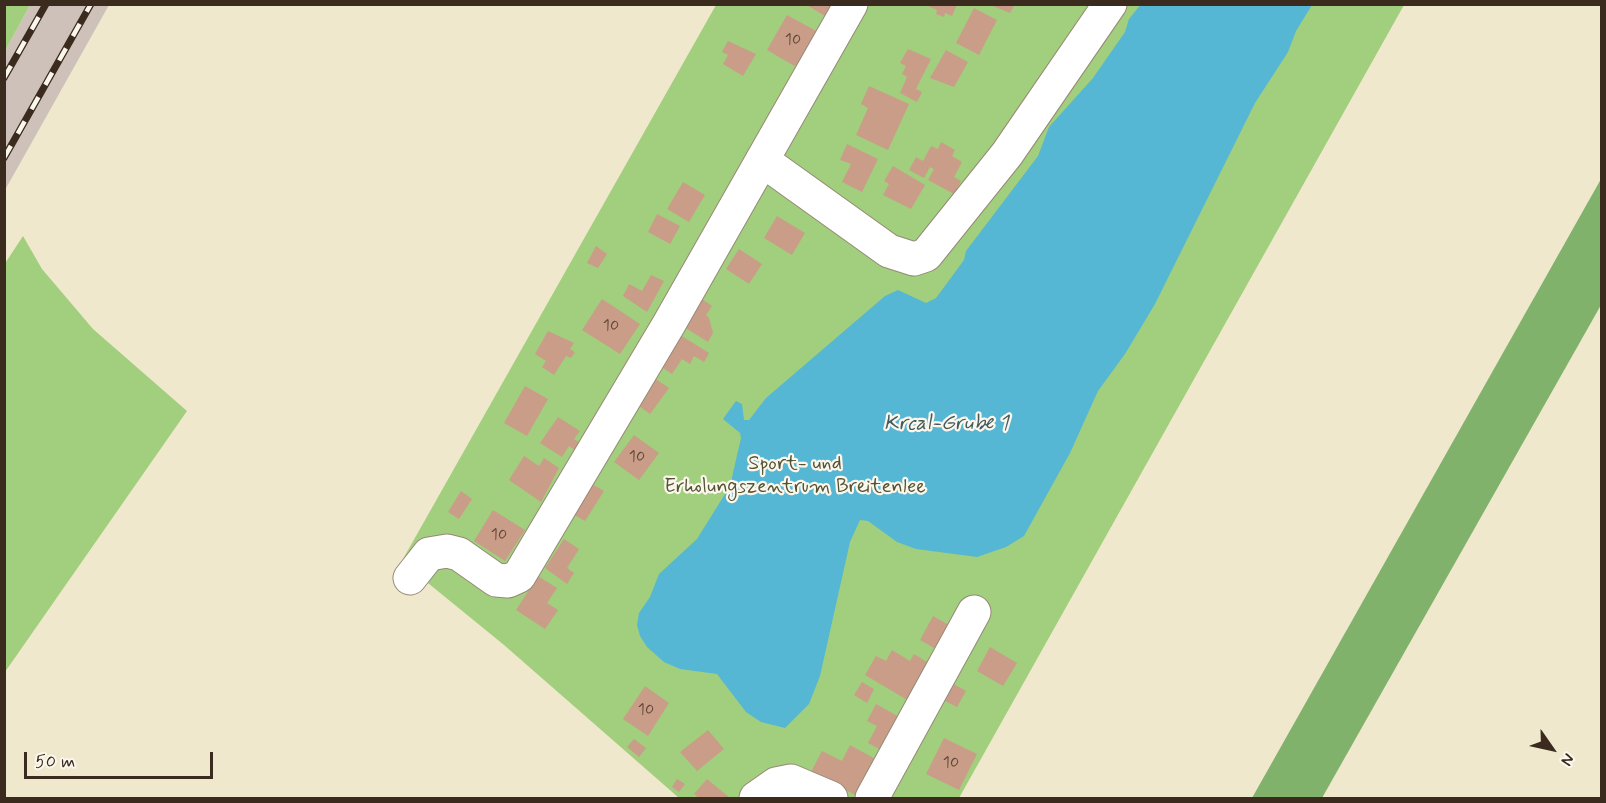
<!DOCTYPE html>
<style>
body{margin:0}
#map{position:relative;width:1606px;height:803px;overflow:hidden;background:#f0e8cd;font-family:Mynerve,sans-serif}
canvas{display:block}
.frame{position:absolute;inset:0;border:6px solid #3b2a1e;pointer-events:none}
.north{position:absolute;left:1522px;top:719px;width:60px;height:60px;-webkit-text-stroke:4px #fbf7ec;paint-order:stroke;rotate:124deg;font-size:16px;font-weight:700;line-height:24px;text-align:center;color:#3b2a1e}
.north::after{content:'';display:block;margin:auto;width:21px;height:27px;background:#3b2a1e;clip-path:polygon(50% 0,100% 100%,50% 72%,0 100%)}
.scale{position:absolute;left:24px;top:752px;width:189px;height:27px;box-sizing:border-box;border:3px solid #3b2a1e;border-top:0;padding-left:8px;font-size:18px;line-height:21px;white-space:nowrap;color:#3b2a1e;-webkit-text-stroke:4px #fbf7ec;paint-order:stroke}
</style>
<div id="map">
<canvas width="1606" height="803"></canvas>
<div class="frame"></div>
<div class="north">N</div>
<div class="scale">50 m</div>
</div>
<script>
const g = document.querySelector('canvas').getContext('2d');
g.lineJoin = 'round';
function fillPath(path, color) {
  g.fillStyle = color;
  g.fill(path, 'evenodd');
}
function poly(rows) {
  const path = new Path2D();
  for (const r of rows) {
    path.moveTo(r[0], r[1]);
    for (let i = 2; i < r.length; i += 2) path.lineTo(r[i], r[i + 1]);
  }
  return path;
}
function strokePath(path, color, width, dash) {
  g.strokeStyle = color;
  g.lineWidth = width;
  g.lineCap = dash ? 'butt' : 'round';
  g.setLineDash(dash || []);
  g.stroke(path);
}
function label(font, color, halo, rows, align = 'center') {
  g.font = font + ' Mynerve,sans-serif';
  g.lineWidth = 4.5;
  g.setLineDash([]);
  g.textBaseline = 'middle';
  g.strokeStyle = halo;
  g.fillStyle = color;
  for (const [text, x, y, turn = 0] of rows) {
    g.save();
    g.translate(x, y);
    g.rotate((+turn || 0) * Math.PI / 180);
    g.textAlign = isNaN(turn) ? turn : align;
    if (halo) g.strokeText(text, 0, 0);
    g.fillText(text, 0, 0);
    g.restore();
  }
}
const industrial = poly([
 [30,5,109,5,5,190,5,51]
]);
const green = poly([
 [5,4,30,5,5,51,4,5],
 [716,5,1404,5,959,798,679,798,504,645,423,579,416,558,403,559],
 [23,236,42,269,93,329,187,411,5,672,4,265]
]);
const forest = poly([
 [1601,179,1601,305,1322,798,1252,798]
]);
const water = poly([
 [1141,4,1312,5,1296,31,1288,52,1255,103,1155,304,1125,354,1098,391,1070,453,1024,536,1006,547,977,557,916,549,897,542,868,521,860,520,850,542,820,676,809,704,785,728,761,722,746,712,717,674,680,669,664,662,647,647,640,636,637,625,639,613,650,597,659,574,697,539,730,486,741,438,740,433,723,419,736,401,742,404,744,420,749,420,766,398,885,296,898,290,926,303,936,298,964,260,966,251,1038,156,1049,127,1093,78,1125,32,1129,19]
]);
const building = poly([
 [805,4,832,4,825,16],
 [924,4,957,4,952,16,945,13,944,17,936,14,937,10],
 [988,4,1015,4,1010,13],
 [974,8,997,20,979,55,956,43],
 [787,15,818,32,798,68,767,50],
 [728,41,756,54,743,76,723,64,728,55,722,52],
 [908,49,931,59,916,89,922,92,917,102,900,93,907,77,902,74,906,66,900,63],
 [946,50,968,62,954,87,930,78],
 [869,86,909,104,888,150,856,135,868,108,861,104],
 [941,142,955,150,952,156,962,162,954,177,961,181,954,194,928,180,934,169,930,167,924,178,909,170,916,157,923,161,931,146,938,149],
 [847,144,878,159,862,192,842,182,851,164,840,160],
 [893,166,925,185,911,209,883,195,889,184,884,181],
 [683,182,705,195,689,222,667,209],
 [657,214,680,226,670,244,648,232],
 [777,216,805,233,792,255,764,238],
 [596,246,607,254,598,268,587,263],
 [739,249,762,264,749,284,726,269],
 [651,275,664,281,647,312,623,296,629,284,642,291],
 [602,299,640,324,620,354,582,330],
 [702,299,712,306,706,315,709,318,713,333,708,342,684,327],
 [548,331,574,343,570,349,575,352,571,358,566,356,554,375,542,367,546,361,535,354],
 [677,333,709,353,704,362,694,356,690,364,682,359,672,374,657,364],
 [651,376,669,388,650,414,635,403],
 [525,386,548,399,527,436,504,423],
 [558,417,580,431,574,439,580,443,575,450,569,446,562,457,540,443],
 [634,435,659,453,639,480,614,462],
 [524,456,539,466,544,458,559,468,541,502,509,480],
 [590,483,604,491,585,521,571,513],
 [461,491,472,499,459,519,448,512],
 [493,510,525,530,505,561,474,541],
 [564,539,579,549,567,568,574,573,567,584,545,568],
 [538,576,557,588,547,603,558,610,545,629,516,610],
 [933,616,956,629,943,653,920,640],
 [990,647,1017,663,1003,686,977,671],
 [892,650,910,661,914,654,930,664,909,701,865,675,876,656,886,661],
 [862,682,874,689,867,703,854,695],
 [950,682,966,691,957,707,941,699],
 [645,686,669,703,648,736,623,719],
 [876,704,901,718,883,751,868,743,877,726,867,721],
 [708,730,724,749,697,771,680,752],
 [944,738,977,754,959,790,926,774],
 [634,739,646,748,639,757,627,747],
 [850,745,879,761,859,797,811,772,822,751,842,761],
 [677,779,685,784,679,792,672,787],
 [707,779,730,798,695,798,697,796,694,794]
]);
const minor = poly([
 [762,160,889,251,914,259,926,255,1007,154,1110,4],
 [410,578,429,554,447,551,459,554,496,580,508,581,519,576,669,324,851,4],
 [756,798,776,784,791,781,831,798],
 [872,798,974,612]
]);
const rail = poly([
 [4,78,46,4],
 [4,158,91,4]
]);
const numberNames = [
 ["10",793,41],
 ["10",611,327],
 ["10",637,458],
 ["10",499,536],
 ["10",646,711],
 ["10",951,764]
];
const parkNames = [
 ["Sport- und",795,465],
 ["Erholungszentrum Breitenlee",795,488]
];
const waterNames = [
 ["Krcal-Grube 1",946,425]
];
fillPath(industrial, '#cec1b9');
fillPath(green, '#a1cf7d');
fillPath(forest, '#80b26c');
fillPath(water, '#56b7d4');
fillPath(building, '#ca9d88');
strokePath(minor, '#968976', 35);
strokePath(minor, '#fff', 33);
strokePath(rail, '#3b2a1e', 7);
strokePath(rail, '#fbf7ec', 4.5, [14]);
label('16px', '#5f4738', null, numberNames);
label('20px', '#545336', '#fbf7ec', parkNames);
label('italic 21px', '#445b5e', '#fbf7ec', waterNames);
</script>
